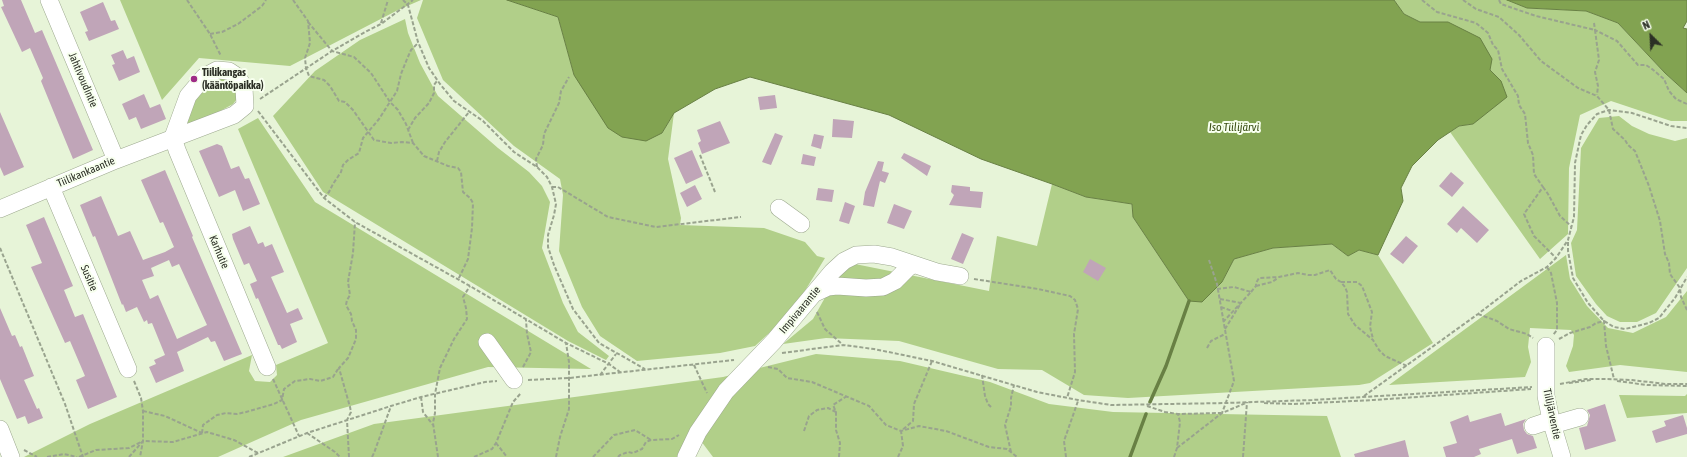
<!DOCTYPE html>
<meta charset="utf-8">
<style>
body{margin:0}
#map{position:relative;width:1687px;height:457px;overflow:hidden;background:#e7f4d8;font-family:"Asap Condensed",sans-serif}
canvas{display:block}
.north{position:absolute;left:1631px;top:16px;width:40px;height:40px;-webkit-text-stroke:3px #f7ffee;paint-order:stroke;rotate:336deg;font-size:11px;font-weight:700;line-height:16px;text-align:center;color:#2b2f25}
.north::after{content:'';display:block;margin:auto;width:14px;height:18px;background:#2b2f25;clip-path:polygon(50% 0,100% 100%,50% 72%,0 100%)}
</style>
<div id="map">
<canvas width="1687" height="457"></canvas>
<div class="north">N</div>
</div>
<script>
const g = document.querySelector('canvas').getContext('2d');
g.lineJoin = 'round';
function fillPath(path, color) {
  g.fillStyle = color;
  g.fill(path, 'evenodd');
}
function poly(rows) {
  const path = new Path2D();
  for (const r of rows) {
    path.moveTo(r[0], r[1]);
    for (let i = 2; i < r.length; i += 2) path.lineTo(r[i], r[i + 1]);
  }
  return path;
}
function strokePath(path, color, width, dash) {
  g.strokeStyle = color;
  g.lineWidth = width;
  g.lineCap = dash ? 'butt' : 'round';
  g.setLineDash(dash || []);
  g.stroke(path);
}
function label(font, color, halo, rows, align = 'center') {
  g.font = font + ' "Asap Condensed",sans-serif';
  g.lineWidth = 4;
  g.setLineDash([]);
  g.textBaseline = 'middle';
  g.strokeStyle = halo;
  g.fillStyle = color;
  for (const [text, x, y, turn = 0] of rows) {
    g.save();
    g.translate(x, y);
    g.rotate((+turn || 0) * Math.PI / 180);
    g.textAlign = isNaN(turn) ? turn : align;
    if (halo) g.strokeText(text, 0, 0);
    g.fillText(text, 0, 0);
    g.restore();
  }
}
const green = poly([
 [120,0,421,0,398,10,290,66,199,58,162,100],
 [423,0,507,0,558,17,574,75,662,133,674,113,668,159,681,218,680,225,764,228,805,242,817,256,825,258,792,312,755,346,720,353,637,361,600,336,582,307,559,251,563,195,560,179,514,146,443,80,417,18],
 [1394,0,1507,0,1527,8,1586,11,1618,23,1665,73,1687,93,1687,121,1671,121,1611,101,1580,115,1569,168,1568,234,1540,259,1450,132,1459,126,1473,124,1501,81,1490,70,1448,22,1420,22,1404,14],
 [405,19,408,33,420,63,438,96,498,148,529,172,542,186,550,202,542,248,563,303,578,332,609,356,606,360,568,341,323,192,273,116,315,71,360,40],
 [213,78,234,80,240,95,233,104,213,115,183,128,188,108],
 [1619,116,1632,126,1649,134,1675,141,1687,138,1687,268,1656,313,1637,322,1620,322,1607,316,1596,304,1576,276,1571,243,1577,230,1581,148,1599,118],
 [258,118,315,202,591,369,488,367,301,420,218,457,24,457,90,424,252,355,249,371,255,381,270,382,277,375,276,365,328,343,238,129],
 [1052,184,1086,197,1132,204,1133,217,1189,301,1222,282,1234,259,1273,248,1332,244,1348,256,1359,250,1378,255,1433,343,1370,383,1359,385,1128,398,1084,395,1042,370,998,369,899,341,826,338,783,344,813,319,845,262,989,291,997,236,1037,246],
 [1566,255,1570,279,1587,306,1608,328,1633,333,1666,317,1687,291,1687,372,1620,365,1569,372,1566,366,1573,346,1574,335,1571,330,1530,328,1528,347,1531,362,1525,377,1389,385],
 [816,354,900,361,990,382,1049,404,1113,412,1327,416,1341,457,713,457,701,441,683,457,283,457,374,424,723,377],
 [1687,394,1687,413,1627,418,1619,395,1685,396]
]);
const water = poly([
 [507,0,1394,0,1404,14,1420,22,1448,22,1480,38,1492,59,1490,70,1501,81,1507,97,1473,124,1459,126,1438,140,1412,166,1401,188,1403,201,1378,255,1359,250,1348,256,1332,244,1273,248,1234,259,1222,282,1202,302,1189,301,1133,217,1132,204,1086,197,1052,184,981,159,889,115,750,77,715,89,674,113,662,133,646,141,622,137,608,128,574,75,558,17,507,0],
 [1507,0,1687,0,1687,21,1683,28,1687,29,1687,93,1665,73,1618,23,1586,11,1527,8,1507,0]
]);
const stream = poly([
 [1150,402,1166,366,1189,301],
 [1130,457,1146,414]
]);
const building = poly([
 [2,0,21,0,35,33,42,30,93,150,73,159,41,81,43,78,30,48,22,52,1,7,4,6],
 [103,2,111,21,115,20,119,29,89,41,85,32,88,31,80,12],
 [123,50,127,59,134,56,140,72,119,81,112,65,115,64,111,55],
 [144,94,150,108,160,104,166,119,141,129,136,117,129,120,122,104],
 [775,95,777,108,760,110,758,97],
 [0,112,24,167,4,176,0,167],
 [833,119,854,121,852,138,832,137],
 [720,121,730,143,702,154,698,143,701,141,697,130],
 [775,133,783,136,771,165,762,162],
 [814,134,824,136,821,149,811,146],
 [217,144,222,146,231,169,239,166,245,179,249,178,260,204,243,211,235,190,219,197,199,151],
 [692,150,703,176,686,184,674,158],
 [904,153,931,166,927,176,901,158],
 [803,154,816,157,814,166,801,164],
 [878,161,884,162,882,171,889,173,885,183,880,181,874,207,863,205,865,192],
 [165,170,193,236,192,237,242,354,224,361,215,341,211,342,208,337,177,352,184,371,156,383,149,367,156,364,154,360,165,355,152,323,148,324,147,320,144,322,137,307,126,312,123,304,122,305,95,236,93,237,80,205,101,196,118,236,130,231,143,260,165,252,174,247,163,222,160,223,141,180],
 [169,260,172,267,179,264,207,325,177,339,158,295,150,299,142,280,154,276,151,268],
 [1451,172,1464,183,1452,197,1439,186],
 [695,185,702,199,687,207,680,193],
 [952,185,970,187,970,191,983,192,981,208,949,205,954,195,951,192],
 [818,188,834,190,832,202,816,200],
 [845,202,855,206,849,224,839,221],
 [894,204,912,211,904,229,887,223],
 [1463,206,1489,230,1477,243,1461,228,1457,233,1447,224],
 [44,217,73,286,64,290,75,317,83,314,117,397,88,409,76,380,85,376,70,341,65,343,31,267,42,263,26,225],
 [250,226,258,244,263,242,265,247,272,244,284,272,271,277,287,313,298,308,303,319,290,324,297,342,282,349,280,345,278,345,258,298,256,299,250,284,257,281,249,263,244,265,233,239,232,234],
 [962,233,974,238,963,264,951,259],
 [1406,236,1418,246,1403,264,1390,254],
 [1090,259,1106,268,1098,281,1083,272],
 [0,308,12,336,15,335,20,347,22,346,34,376,24,380,37,409,39,408,43,418,28,424,25,416,17,419,0,379],
 [1605,404,1616,441,1585,450,1579,428,1587,426,1590,415,1587,410],
 [1501,413,1505,426,1526,419,1523,424,1524,430,1527,434,1533,436,1537,448,1517,454,1512,439,1479,449,1481,454,1474,457,1446,457,1443,447,1457,443,1450,422,1468,415,1470,422],
 [1683,415,1687,428,1687,434,1656,443,1652,431,1666,426,1664,421],
 [1405,440,1409,457,1355,457,1354,454]
]);
const path = poly([
 [187,0,210,34,221,56],
 [293,0,308,21,310,43,305,58,306,68,309,76,324,80,330,86,339,101,345,102,353,110,374,140,391,143,402,142,413,143,424,156,448,166,458,168,461,172,463,192,470,198,473,203,472,228,468,259,458,280],
 [403,0,408,5,418,42,429,68,440,84,454,101,483,121,514,152,537,167,547,177,552,187,556,204,554,215,548,235,548,247,554,265,573,309,599,343,645,369],
 [1422,0,1437,12,1476,23,1488,33,1493,45,1498,50,1502,69,1518,96,1519,105,1525,114,1528,143,1533,155,1534,174,1543,187,1524,214,1534,236,1556,258],
 [1463,0,1476,9,1499,17,1519,35,1541,61,1578,88,1597,96,1609,110,1613,129,1625,140,1628,145,1635,151,1649,186,1660,221,1665,254,1669,263,1670,274,1680,288,1681,297,1687,310],
 [1499,0,1501,4,1536,16,1595,30,1599,60,1595,72,1598,86,1597,95],
 [308,22,332,51,354,57,371,73,390,102,398,110,406,124,413,143],
 [381,23,388,0],
 [1594,23,1595,30,1617,41,1638,65,1646,65,1652,69,1664,79,1669,91,1676,99,1687,104],
 [210,34,222,32,238,24,262,6,266,0],
 [260,99,332,51,365,32,381,24,413,0],
 [258,111,324,198,355,222,470,286,566,343,609,364,620,372],
 [408,130,415,118,429,103,434,93,434,85,437,81],
 [700,155,715,192],
 [437,161,439,152,445,142,469,112],
 [537,167,536,159,543,145,544,134,559,103,561,91,569,77],
 [552,187,558,187,608,217,656,227,741,217],
 [1543,187,1548,194,1560,216,1572,227],
 [324,198,329,192,333,184,341,172,343,165,348,160,359,153,363,138,379,119,397,91,401,74,407,59,411,50,418,43],
 [1568,242,1568,251,1573,278,1588,303,1604,321,1614,327,1625,329,1649,323,1659,318,1675,298,1687,277],
 [0,248,65,404,83,457],
 [1209,260,1217,284,1234,381,1222,413],
 [1547,267,1551,273,1557,303,1557,330,1553,335],
 [974,279,1038,289,1070,296,1075,300,1078,309,1074,334,1075,372,1067,398],
 [1341,282,1357,282,1362,286,1372,312,1370,327,1373,339],
 [1256,286,1272,282,1278,278],
 [1217,289,1234,287,1251,292,1223,322],
 [1251,292,1256,286,1256,283,1259,278,1279,277,1298,273,1308,275,1315,275,1330,270,1336,279,1341,282,1345,287,1347,292,1348,314,1355,325,1373,340,1379,350,1385,356,1407,366],
 [1220,299,1241,303,1225,329],
 [1221,307,1232,311],
 [817,312,825,329,843,345],
 [1478,314,1497,321,1509,329,1527,334,1533,338],
 [1559,339,1570,333,1590,327,1596,323,1604,321,1606,346,1614,379],
 [1207,348,1211,341,1225,334],
 [782,353,843,345,874,349,932,361,1037,392,1078,400,1111,405,1226,403,1312,400,1532,387],
 [694,365,707,393],
 [523,367,531,352,527,334,526,320],
 [768,367,778,369,787,378,812,382,869,406,886,425,901,431,919,426,946,431,989,447,1007,449,1017,457],
 [600,375,616,354],
 [982,375,985,396,988,404,992,408],
 [273,379,299,436],
 [528,380,569,378,734,360],
 [134,381,141,398,143,411,143,441,140,457],
 [1617,381,1647,385,1687,386],
 [1569,383,1591,380],
 [1560,384,1586,379,1606,379,1632,380,1665,384,1687,384],
 [1364,396,1478,314,1521,281,1547,267,1556,258,1568,240,1574,217,1575,163,1581,135,1587,125,1597,114,1609,110,1632,113,1671,126,1687,128],
 [421,397,423,412,433,425],
 [1264,403,1294,404,1374,400,1531,389],
 [1147,406,1165,412,1178,414,1221,413],
 [143,411,165,416,202,433],
 [804,431,809,416,817,410,828,408,836,412],
 [202,433,203,425,217,415,226,413,237,414,246,412,274,404,282,400,284,389,295,381,310,379,320,381,333,377,338,369],
 [307,433,335,452,340,457],
 [496,443,507,457],
 [1177,448,1222,413,1246,403],
 [24,450,37,457],
 [1011,452,1005,425,1011,406,1011,398,1014,385],
 [47,457,64,454,77,457],
 [79,457,96,450,129,448,141,442],
 [129,457,143,441,173,442,207,432,234,440,258,453],
 [249,457,307,433,391,406,421,397,485,382,497,381],
 [349,457,347,420,351,412,350,407,339,368,348,358,356,339,356,330,352,321,351,314,346,305,347,300,350,295,348,282,353,253,355,222],
 [372,457,374,453,391,406],
 [438,457,433,423,435,413,435,394,440,368,454,339,467,319,466,308,463,297,470,286],
 [474,457,492,449,496,443,513,402,521,393],
 [556,457,560,437,569,409,569,362,566,343],
 [593,457,614,435,635,430,651,440],
 [618,457,620,455,628,452,633,453,642,449,646,442,651,440,672,439,679,435],
 [839,457,840,443,836,430,836,412,833,405,847,396],
 [898,457,903,446,901,431,913,421,914,404,932,361],
 [1066,457,1064,441,1078,401],
 [1174,457,1177,448,1180,422,1178,414],
 [1243,457,1247,402]
]);
const minor = poly([
 [49,0,116,160],
 [173,137,177,150,267,367],
 [51,187,128,369],
 [779,208,801,224],
 [0,209,116,160,234,115,245,106,244,88,238,77,229,71,217,70,204,77,188,96,173,137],
 [815,293,828,287,837,286,866,288,883,287,895,281,908,268,913,265],
 [487,342,514,380],
 [1546,346,1546,396,1551,420,1562,457],
 [1552,425,1580,417],
 [1533,426,1551,420],
 [0,429,11,457],
 [686,457,698,432,726,391,774,341,832,272,844,261,856,255,874,254,892,257,937,272,960,276]
]);
const markers = [
 [194,79,4,"#9e2b87"]
];
const poiNames = [
 ["Tiilikangas",202,73],
 ["(kääntöpaikka)",202,86]
];
const streetNames = [
 ["Jahtivoudintie",83,80,67],
 ["Tiilikankaantie",86,172,-23],
 ["Karhutie",219,252,67],
 ["Susitie",89,278,67],
 ["Impivaarantie",800,310,-50],
 ["Tiilijärventie",1552,414,78]
];
const waterNames = [
 ["Iso Tiilijärvi",1234,127]
];
fillPath(green, '#b1cf89');
fillPath(water, '#82a351');
strokePath(water, '#688044', 1);
strokePath(stream, '#688044', 3.5);
fillPath(building, '#c0a5b8');
strokePath(minor, '#9da98f', 18);
strokePath(path, '#99a38e', 2, [4, 2]);
strokePath(minor, '#fff', 17);
for (const [x, y, r, color] of markers) {
  const dot = new Path2D();
  dot.arc(x, y, r, 0, 2 * Math.PI);
  g.fillStyle = color;
  g.fill(dot);
  strokePath(dot, '#f7ffee', 1.5);
}
label('bold 11px', '#2b2f25', '#f7ffee', poiNames, 'left');
label('11px', '#2b2f25', '#f7ffee', streetNames);
label('italic 12px', '#3a4f14', '#f7ffee', waterNames);
</script>
